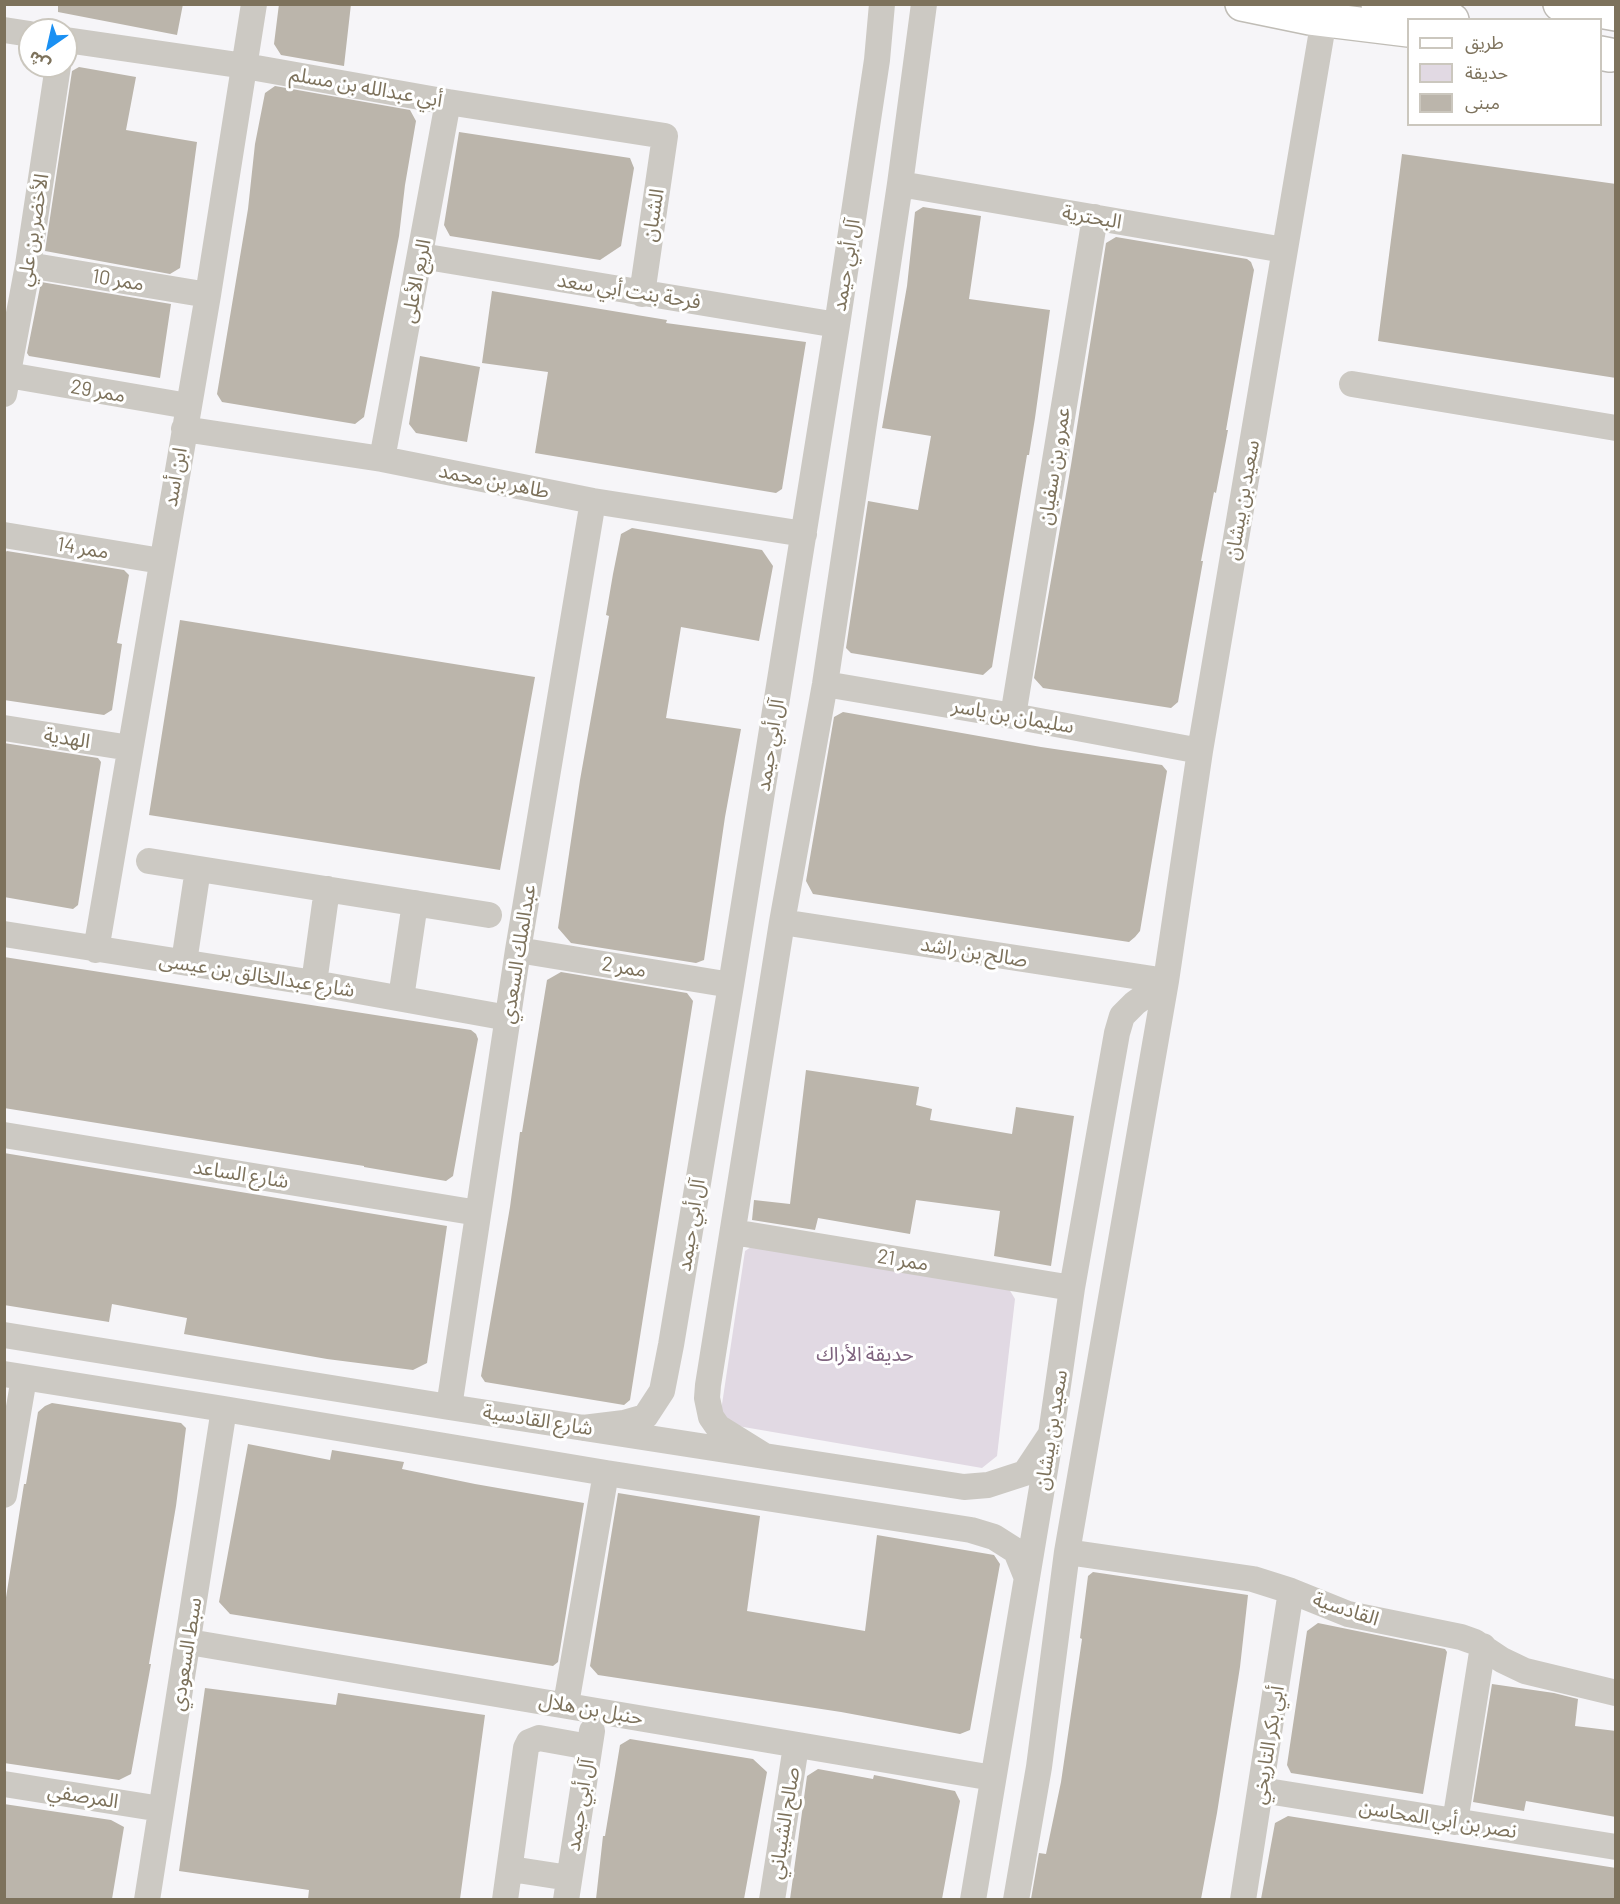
<!DOCTYPE html>
<meta charset="utf-8">
<style>
body{margin:0}
#map{position:relative;width:1620px;height:1904px;overflow:hidden;background:#f6f5f8;font-family:Barlow,"Noto Sans Arabic",sans-serif}
canvas{display:block}
.frame{position:absolute;inset:0;border:6px solid #7d725c;pointer-events:none}
.legend{position:absolute;left:1407px;top:18px;width:195px;height:108px;box-sizing:border-box;background:#fff;border:2px solid #cbc7be;margin:0;padding:8px 10px;list-style:none;font-size:18px;color:#7d725c}
.legend li{display:flex;align-items:center;gap:12px;height:30px}
.legend b{width:30px;border:2px solid #cbc7be}
.north{position:absolute;left:18px;top:18px;width:60px;height:60px;box-sizing:border-box;background:#fff;border:2px solid #cbc7be;border-radius:50%;rotate:214deg;font-size:16px;font-weight:700;line-height:24px;text-align:center;color:#7d725c}
.north::after{content:'';display:block;margin:auto;width:21px;height:27px;background:#1a90f3;clip-path:polygon(50% 0,100% 100%,50% 72%,0 100%)}
</style>
<div id="map">
<canvas width="1620" height="1904"></canvas>
<div class="frame"></div>
<ul class="legend">
<li><b style="height:8px;background:#fff"></b>طريق</li>
<li><b style="height:16px;background:#e1d9e3"></b>حديقة</li>
<li><b style="height:16px;background:#bbb5ab"></b>مبنى</li>
</ul>
<div class="north">ش</div>
</div>
<script>
const g = document.querySelector('canvas').getContext('2d');
g.lineJoin = 'round';
function fillPath(path, color) {
  g.fillStyle = color;
  g.fill(path, 'evenodd');
}
function poly(rows) {
  const path = new Path2D();
  for (const r of rows) {
    path.moveTo(r[0], r[1]);
    for (let i = 2; i < r.length; i += 2) path.lineTo(r[i], r[i + 1]);
  }
  return path;
}
function strokePath(path, color, width, dash) {
  g.strokeStyle = color;
  g.lineWidth = width;
  g.lineCap = dash ? 'butt' : 'round';
  g.setLineDash(dash || []);
  g.stroke(path);
}
function label(font, color, halo, rows, align = 'center') {
  g.font = font + ' Barlow,"Noto Sans Arabic",sans-serif';
  g.lineWidth = 6;
  g.setLineDash([]);
  g.textBaseline = 'middle';
  g.strokeStyle = halo;
  g.fillStyle = color;
  for (const [text, x, y, turn = 0] of rows) {
    g.save();
    g.translate(x, y);
    g.rotate((+turn || 0) * Math.PI / 180);
    g.textAlign = isNaN(turn) ? turn : align;
    if (halo) g.strokeText(text, 0, 0);
    g.fillText(text, 0, 0);
    g.restore();
  }
}
const green = poly([
 [760,1241,1006,1284,1015,1299,997,1456,982,1468,732,1425,721,1411,745,1251]
]);
const building = poly([
 [58,4,183,4,177,35,58,12],
 [279,4,351,4,344,66,281,55,274,44],
 [79,67,136,77,126,130,197,142,180,268,170,274,45,251,72,71],
 [275,86,410,110,416,121,405,185,399,236,364,417,355,424,222,402,217,394,248,209,255,144,265,93],
 [459,132,630,158,634,168,621,246,600,260,450,236,444,225],
 [1402,154,1616,184,1616,378,1378,341],
 [923,207,981,216,969,299,1050,310,1035,418,1029,455,1027,455,992,667,983,675,851,653,846,648,868,501,918,510,931,436,882,428,907,286,915,212],
 [1116,237,1247,259,1251,262,1254,270,1226,430,1228,430,1216,493,1214,492,1201,561,1203,561,1178,702,1171,708,1043,688,1034,678,1071,465,1106,243],
 [41,282,171,304,160,378,29,356,27,353],
 [492,291,667,320,666,323,806,342,782,489,776,493,535,453,548,372,482,363],
 [420,356,480,367,467,442,416,433,409,424],
 [632,528,762,550,773,566,759,641,681,627,666,718,741,729,725,817,704,960,696,963,571,943,558,928,580,780,609,616,606,615,613,574,621,534],
 [7,551,124,570,129,575,117,643,122,644,112,710,104,715,4,700,4,553],
 [180,620,535,677,500,870,149,815],
 [843,712,1041,747,1162,765,1167,771,1140,931,1135,937,1129,942,813,894,806,881,834,717],
 [4,743,98,758,101,762,78,905,73,909,4,897],
 [4,957,471,1030,476,1034,478,1039,453,1176,446,1181,364,1167,364,1166,4,1108],
 [561,972,687,993,693,1001,630,1400,624,1405,485,1382,481,1376,510,1207,520,1132,522,1132,547,980],
 [806,1070,919,1087,916,1105,932,1109,930,1120,1012,1134,1016,1107,1074,1116,1051,1266,994,1256,1000,1211,916,1200,910,1234,818,1218,815,1230,752,1220,754,1200,790,1204],
 [4,1153,447,1226,427,1363,413,1370,327,1359,184,1334,187,1318,112,1304,109,1322,4,1305],
 [52,1403,181,1423,186,1428,176,1506,149,1664,151,1664,131,1774,119,1780,4,1763,4,1610,24,1484,26,1484,38,1412,45,1406],
 [248,1444,330,1460,332,1450,404,1462,402,1469,475,1484,584,1503,558,1662,553,1666,230,1614,219,1602],
 [618,1493,760,1516,747,1611,865,1631,877,1535,994,1555,1000,1564,970,1730,960,1734,841,1712,598,1675,590,1666],
 [1093,1572,1248,1595,1240,1667,1217,1813,1201,1899,1031,1899,1039,1853,1046,1854,1061,1782,1082,1639,1080,1638,1088,1576],
 [1318,1623,1445,1649,1447,1652,1423,1794,1291,1773,1287,1765,1307,1631],
 [1492,1684,1554,1693,1578,1699,1575,1726,1616,1731,1616,1817,1526,1801,1524,1811,1473,1802],
 [205,1688,336,1705,338,1693,485,1715,460,1899,308,1899,309,1890,179,1871],
 [630,1739,753,1759,767,1772,744,1899,596,1899,603,1836,605,1836,620,1745],
 [818,1769,873,1779,874,1775,955,1791,960,1801,942,1899,790,1899,807,1776],
 [4,1804,111,1820,124,1827,112,1899,4,1899],
 [1288,1816,1616,1868,1616,1899,1261,1899,1275,1823]
]);
const minor = poly([
 [4,30,30,34],
 [66,40,245,66,448,102,665,136,642,294],
 [900,184,1284,250],
 [421,256,837,325],
 [28,265,208,295],
 [8,375,188,406],
 [1352,384,1616,428],
 [4,394,28,265,58,66],
 [184,429,382,459,593,501,804,534],
 [382,459,448,102],
 [4,535,161,561],
 [825,684,1013,716,1200,751],
 [1013,716,1095,217],
 [4,728,130,748],
 [149,861,489,915],
 [782,922,1166,981],
 [4,934,314,983,508,1018],
 [96,950,208,295,254,4],
 [518,950,731,985],
 [184,962,198,869],
 [314,983,327,889],
 [401,998,415,903],
 [4,1135,478,1213],
 [733,1232,1072,1288],
 [4,1335,449,1407,964,1487,988,1485,1025,1473,1051,1434],
 [4,1374,224,1409,606,1473,971,1530,994,1537,1016,1551,1027,1578],
 [449,1407,518,950,593,501],
 [583,1428,624,1423,645,1417,662,1391,671,1345,731,985,837,325,877,60,882,4],
 [763,1455,718,1427,711,1417,707,1398,708,1385,782,922,825,684,900,184,924,4],
 [4,1495,24,1378],
 [1067,1552,1253,1579,1291,1591,1348,1614,1461,1637,1475,1642,1502,1660,1525,1671,1616,1693],
 [189,1642,993,1778],
 [566,1704,606,1473],
 [4,1784,161,1809],
 [1261,1790,1616,1847],
 [1455,1822,1483,1646],
 [511,1869,569,1878],
 [147,1900,224,1409],
 [505,1900,526,1748,529,1742,539,1738,589,1747],
 [566,1900,592,1731],
 [772,1900,796,1746],
 [973,1900,1051,1434,1072,1288,1117,1033,1122,1016,1135,1003,1166,981],
 [1016,1900,1039,1767,1067,1552,1166,981,1200,751,1324,19],
 [1243,1900,1291,1591]
]);
const major = poly([
 [1242,4,1310,18,1408,30]
]);
const highway = poly([
 [1378,4,1452,20],
 [1560,4,1616,14],
 [1600,53,1610,55]
]);
const streetNames = [
 ["أبي عبدالله بن مسلم",366,87,10],
 ["الشبان",653,215,-81],
 ["البحترية",1092,217,10],
 ["الأخضر بن علي",33,230,-81],
 ["آل أبي حيمد",846,265,-81],
 ["ممر 10",118,280,9],
 ["الريع الأعلى",416,281,-79],
 ["فرحة بنت أبي سعد",629,291,9],
 ["ممر 29",98,391,10],
 ["عمرو بن سفيان",1054,466,-81],
 ["ابن أسد",175,477,-80],
 ["طاهر بن محمد",494,481,11],
 ["سعيد بن بيشان",1242,500,-80],
 ["ممر 14",83,548,9],
 ["سليمان بن ياسر",1013,716,10],
 ["الهدية",67,738,9],
 ["آل أبي حيمد",770,745,-81],
 ["صالح بن راشد",974,952,9],
 ["عبدالملك السعدي",518,954,-81],
 ["ممر 2",624,967,9],
 ["شارع عبدالخالق بن عيسى",257,975,9],
 ["شارع الساعد",241,1174,9],
 ["آل أبي حيمد",691,1225,-81],
 ["ممر 21",903,1260,9],
 ["شارع القادسية",538,1420,9],
 ["سعيد بن بيشان",1051,1430,-81],
 ["القادسية",1346,1609,18],
 ["سبط السعودي",186,1654,-81],
 ["حنبل بن هلال",591,1709,10],
 ["أبي بكر التاريخي",1268,1745,-81],
 ["المرصفي",83,1796,9],
 ["آل أبي حيمد",580,1805,-81],
 ["نصر بن أبي المحاسن",1438,1819,9],
 ["صالح الشيباني",784,1823,-81]
];
const parkNames = [
 ["حديقة الأراك",865,1354]
];
fillPath(green, '#e1d9e3');
fillPath(building, '#bbb5ab');
strokePath(major, '#c0bdb6', 36);
strokePath(highway, '#bebbb6', 36);
strokePath(minor, '#ccc9c3', 26);
strokePath(major, '#fff', 33);
strokePath(highway, '#fff', 33);
label('20px', '#7d725c', '#fff', streetNames);
label('20px', '#7f647f', '#fff', parkNames);
</script>
